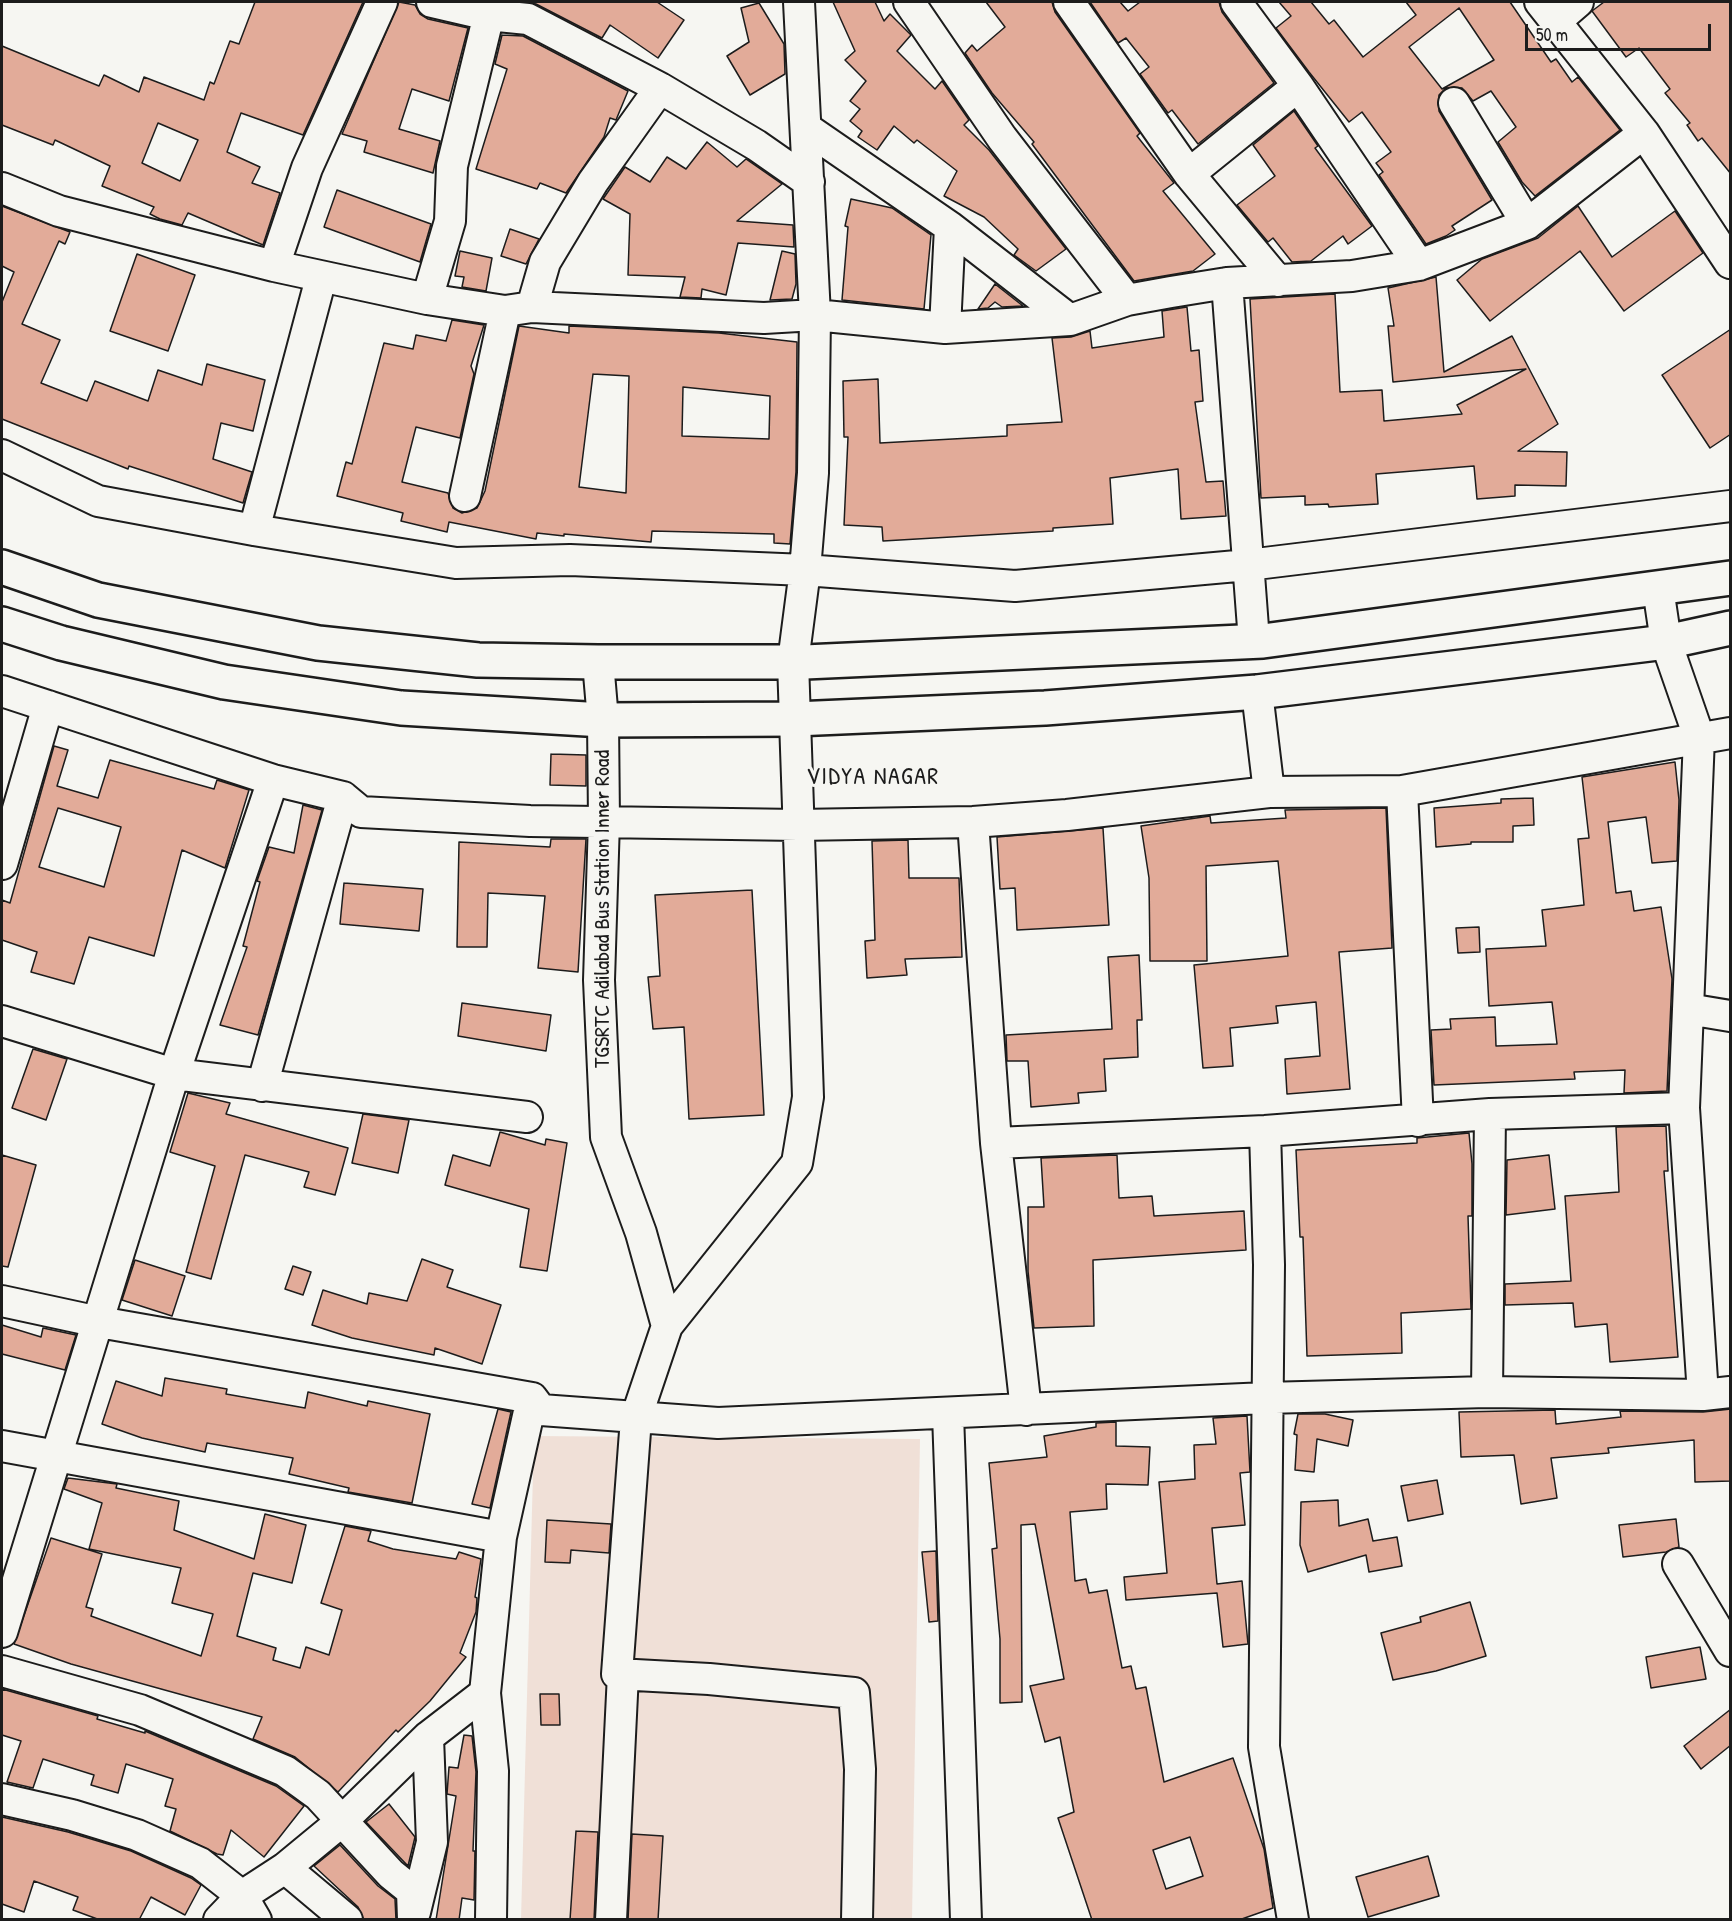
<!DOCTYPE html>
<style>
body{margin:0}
#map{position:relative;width:1732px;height:1921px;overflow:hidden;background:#f6f6f2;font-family:"Patrick Hand",sans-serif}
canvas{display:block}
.frame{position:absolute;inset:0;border:3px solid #1c1c1c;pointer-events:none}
.scale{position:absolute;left:1525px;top:24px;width:186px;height:27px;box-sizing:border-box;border:3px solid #1c1c1c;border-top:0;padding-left:8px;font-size:18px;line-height:21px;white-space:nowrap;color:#1c1c1c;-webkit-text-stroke:4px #f6f6f2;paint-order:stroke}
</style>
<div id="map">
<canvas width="1732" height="1921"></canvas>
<div class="frame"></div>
<div class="scale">50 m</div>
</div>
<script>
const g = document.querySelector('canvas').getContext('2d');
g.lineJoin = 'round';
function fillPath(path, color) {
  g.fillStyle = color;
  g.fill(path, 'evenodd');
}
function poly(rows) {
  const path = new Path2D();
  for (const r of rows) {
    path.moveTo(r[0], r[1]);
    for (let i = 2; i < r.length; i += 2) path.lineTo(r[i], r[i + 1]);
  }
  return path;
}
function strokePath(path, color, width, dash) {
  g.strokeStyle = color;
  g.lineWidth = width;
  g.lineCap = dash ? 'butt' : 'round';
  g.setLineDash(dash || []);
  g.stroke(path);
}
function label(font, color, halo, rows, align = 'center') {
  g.font = font + ' "Patrick Hand",sans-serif';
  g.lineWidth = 6;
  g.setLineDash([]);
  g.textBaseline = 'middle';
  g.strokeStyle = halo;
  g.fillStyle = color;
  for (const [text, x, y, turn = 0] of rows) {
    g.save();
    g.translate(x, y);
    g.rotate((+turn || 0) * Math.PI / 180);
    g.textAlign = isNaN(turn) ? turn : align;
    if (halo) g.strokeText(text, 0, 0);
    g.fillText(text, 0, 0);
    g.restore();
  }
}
const built = poly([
 [534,1436,920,1439,912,1919,521,1920]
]);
const building = poly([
 [255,2,363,2,303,135,241,113,227,152,260,167,252,183,280,193,263,245,188,213,182,225,160,219,150,214,154,207,102,186,110,166,55,140,53,145,2,125,2,46,99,86,104,75,139,92,144,77,204,100,210,82,214,84,230,41,239,44,255,2],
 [158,123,198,140,180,181,142,163,158,123],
 [399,2,415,5,420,14,428,19,468,28,449,101,412,89,399,129,440,141,433,173,364,152,367,141,342,134,399,2],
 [526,2,657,2,684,20,658,58,610,25,602,38,536,4,526,2],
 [833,2,875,2,884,21,890,14,911,35,897,51,935,89,942,81,969,120,964,125,989,150,1066,249,1036,271,1014,255,1018,249,984,217,944,196,957,171,917,140,914,143,894,126,877,150,858,137,862,131,850,121,860,109,850,101,866,81,845,60,855,51,833,2],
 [986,2,1052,2,1055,12,1140,133,1137,136,1174,183,1163,191,1215,254,1193,271,1134,281,1032,144,1034,142,992,93,965,53,972,45,977,51,1005,27,986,2],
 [1090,2,1120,2,1128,11,1140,2,1219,2,1222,12,1274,83,1198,144,1172,110,1168,113,1140,74,1149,67,1126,38,1118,43,1090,2],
 [1279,2,1311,2,1329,24,1334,20,1363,57,1416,15,1406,2,1510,2,1551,62,1556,59,1572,82,1578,77,1620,130,1535,196,1522,182,1498,142,1516,127,1491,91,1473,101,1462,88,1446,88,1439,95,1439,111,1492,200,1452,226,1455,230,1446,236,1426,244,1379,175,1383,172,1376,163,1391,152,1362,112,1349,122,1309,72,1276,28,1291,16,1279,2],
 [1459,8,1494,60,1442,89,1409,47,1459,8],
 [1604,2,1731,2,1731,174,1702,138,1698,141,1687,125,1690,123,1665,93,1670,89,1639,48,1626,57,1592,11,1604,2],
 [759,3,784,44,785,74,750,95,727,56,749,42,741,8,759,3],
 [502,35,523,36,628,91,616,120,610,118,604,137,566,193,540,183,537,189,476,169,507,69,495,64,502,35],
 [1294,111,1318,146,1315,148,1372,226,1348,244,1343,236,1311,261,1292,262,1273,238,1268,242,1237,205,1275,176,1253,145,1294,111],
 [707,142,737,167,746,159,782,184,737,221,793,225,794,247,738,243,726,295,702,289,701,298,680,297,685,277,628,275,630,214,603,199,625,167,650,182,667,157,686,169,707,142],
 [337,190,431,224,420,262,324,227,337,190],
 [851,199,892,208,931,235,924,309,842,300,848,227,845,226,851,199],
 [2,206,70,232,65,244,59,241,22,324,60,340,41,383,87,401,95,381,148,401,158,370,202,385,207,364,265,380,253,431,221,423,213,459,252,472,243,503,129,466,128,469,2,419,2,302,14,272,2,266,2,206],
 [1578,206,1612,257,1675,211,1703,253,1624,311,1580,251,1490,321,1457,280,1482,259,1538,238,1578,206],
 [510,229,539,239,526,264,501,256,510,229],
 [460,251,492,258,486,291,462,287,464,277,455,276,460,251],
 [782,251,795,254,796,284,792,299,770,300,782,251],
 [137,254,195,275,168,351,110,331,137,254],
 [1436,277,1444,372,1512,336,1558,424,1518,451,1567,452,1566,486,1515,485,1515,496,1477,499,1474,466,1376,474,1378,504,1329,507,1328,504,1305,505,1305,496,1261,498,1250,299,1335,294,1340,392,1382,390,1384,421,1462,414,1457,405,1526,369,1393,382,1388,326,1394,326,1388,288,1436,277],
 [995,284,1023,306,1002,307,995,302,988,308,978,309,995,284],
 [1187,307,1191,351,1199,350,1203,401,1195,402,1206,482,1223,481,1226,516,1181,519,1178,469,1110,478,1113,524,1053,528,1053,531,883,541,882,527,844,525,848,437,844,437,843,381,878,379,880,443,1007,436,1007,425,1062,422,1052,338,1071,337,1090,331,1092,348,1164,337,1162,311,1187,307],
 [452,320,484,325,471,366,474,374,460,438,416,427,402,482,448,493,453,508,462,513,477,508,485,491,519,326,569,333,569,326,719,333,797,342,796,472,790,544,774,543,774,534,652,531,651,542,564,534,564,536,537,533,536,539,449,522,447,532,401,521,403,513,337,496,346,462,352,464,384,343,413,349,416,335,446,341,452,320],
 [593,374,629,376,626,493,579,487,593,374],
 [683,387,770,396,769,439,682,436,683,387],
 [1731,329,1731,434,1710,448,1662,375,1731,329],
 [54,746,68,750,57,786,98,798,110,760,214,789,217,780,249,790,225,868,182,850,154,956,89,937,74,984,31,972,37,952,2,940,2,900,10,903,54,746],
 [58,808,121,827,104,887,39,867,58,808],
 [551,754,586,755,586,786,550,785,551,754],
 [1675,762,1679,800,1677,861,1652,863,1646,817,1608,822,1616,893,1631,891,1634,911,1661,907,1672,979,1667,1091,1624,1093,1625,1070,1574,1072,1575,1079,1434,1085,1431,1030,1451,1029,1450,1019,1495,1017,1496,1046,1557,1044,1552,1002,1489,1006,1486,949,1546,946,1542,910,1584,905,1578,839,1589,838,1582,777,1675,762],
 [1533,798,1534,825,1513,826,1513,842,1471,842,1471,844,1436,847,1434,808,1501,803,1501,799,1533,798],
 [303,805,322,810,258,1035,220,1025,247,947,243,946,260,882,257,881,269,847,294,853,303,805],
 [1386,808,1392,948,1339,952,1350,1089,1287,1094,1285,1059,1320,1056,1316,1002,1276,1006,1278,1023,1230,1028,1233,1066,1203,1068,1194,965,1288,956,1278,861,1206,866,1207,961,1150,961,1149,878,1141,826,1210,816,1211,823,1286,818,1285,810,1386,808],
 [1103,828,1109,925,1017,930,1015,888,1000,889,997,837,1103,828],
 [551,839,586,839,578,972,538,968,545,896,488,893,487,947,457,947,459,842,550,847,551,839],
 [908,840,909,878,959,878,962,957,905,959,907,975,867,978,865,941,875,940,872,841,908,840],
 [344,883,423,889,419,931,340,924,344,883],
 [752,890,764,1115,689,1119,684,1027,653,1029,648,977,660,976,655,895,752,890],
 [1479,927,1480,952,1458,953,1456,928,1479,927],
 [1139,955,1142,1020,1137,1020,1138,1057,1104,1059,1106,1091,1078,1093,1079,1103,1031,1107,1028,1061,1007,1061,1006,1035,1112,1029,1108,957,1139,955],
 [462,1003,551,1015,546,1051,458,1036,462,1003],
 [33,1049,67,1059,46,1120,12,1108,33,1049],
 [188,1093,230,1103,226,1114,348,1148,335,1195,304,1187,309,1172,245,1155,211,1279,186,1272,215,1166,170,1152,188,1093],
 [363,1114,409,1120,398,1173,352,1163,363,1114],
 [1666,1126,1668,1171,1664,1171,1678,1357,1610,1362,1607,1324,1575,1327,1573,1303,1505,1305,1505,1284,1571,1281,1565,1196,1619,1192,1616,1127,1666,1126],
 [500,1132,545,1145,546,1139,567,1143,547,1271,520,1267,529,1209,445,1185,453,1155,490,1166,500,1132],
 [1469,1133,1472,1164,1472,1216,1468,1216,1471,1309,1401,1313,1402,1353,1307,1356,1303,1237,1300,1237,1296,1150,1417,1143,1417,1138,1469,1133],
 [2,1155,36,1165,8,1267,2,1266,2,1155],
 [1117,1155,1119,1198,1152,1196,1154,1216,1244,1211,1246,1250,1093,1260,1094,1326,1034,1328,1028,1271,1028,1207,1044,1207,1041,1158,1117,1155],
 [1549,1155,1555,1209,1506,1215,1507,1160,1549,1155],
 [422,1259,453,1270,447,1287,501,1305,482,1364,435,1348,434,1355,352,1338,312,1325,323,1290,367,1304,369,1293,407,1301,422,1259],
 [135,1260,185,1276,172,1316,122,1300,135,1260],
 [293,1266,311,1272,303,1295,285,1289,293,1266],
 [2,1325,41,1337,43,1328,76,1335,65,1370,2,1354,2,1325],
 [165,1378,227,1389,226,1394,305,1408,308,1392,367,1406,368,1401,430,1414,412,1503,348,1492,349,1488,289,1474,293,1458,207,1443,205,1452,142,1438,102,1424,116,1381,162,1396,165,1378],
 [498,1409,511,1412,490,1508,472,1504,498,1409],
 [1731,1409,1731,1481,1695,1482,1694,1440,1608,1448,1609,1453,1551,1458,1557,1498,1521,1504,1514,1455,1461,1457,1459,1412,1555,1410,1556,1424,1621,1417,1620,1411,1703,1412,1731,1409],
 [1298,1414,1325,1414,1353,1420,1348,1446,1317,1439,1314,1472,1295,1470,1297,1435,1294,1434,1298,1414],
 [1247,1416,1250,1472,1240,1473,1245,1525,1212,1528,1217,1584,1242,1581,1248,1644,1223,1647,1217,1593,1126,1600,1124,1577,1167,1573,1159,1482,1195,1479,1194,1445,1216,1444,1213,1418,1247,1416],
 [1116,1422,1116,1446,1150,1447,1148,1485,1106,1484,1107,1509,1070,1512,1075,1581,1086,1579,1089,1593,1107,1590,1122,1668,1131,1666,1136,1689,1146,1687,1164,1782,1233,1758,1264,1849,1273,1908,1239,1920,1092,1920,1058,1818,1074,1812,1060,1737,1045,1742,1030,1686,1064,1679,1035,1524,1021,1525,1022,1702,1000,1703,1000,1639,992,1549,997,1548,989,1463,1047,1457,1044,1436,1096,1427,1096,1423,1116,1422],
 [1190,1837,1203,1876,1166,1889,1153,1850,1190,1837],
 [68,1478,117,1484,116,1488,179,1501,174,1530,254,1559,265,1514,306,1525,292,1583,253,1573,237,1636,276,1648,273,1660,300,1668,306,1647,329,1655,342,1610,321,1603,345,1526,371,1531,368,1541,393,1549,456,1559,459,1552,481,1559,475,1597,477,1598,476,1612,460,1653,466,1657,430,1701,398,1732,396,1730,338,1792,295,1757,253,1739,262,1717,71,1664,14,1644,51,1538,102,1554,86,1607,93,1609,91,1616,201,1656,213,1614,172,1603,181,1568,89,1549,102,1503,64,1489,68,1478],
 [1437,1480,1443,1514,1408,1521,1401,1486,1437,1480],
 [1338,1500,1339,1526,1368,1519,1373,1541,1397,1537,1402,1566,1369,1572,1366,1555,1308,1572,1300,1545,1301,1502,1338,1500],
 [1676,1519,1679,1547,1666,1552,1623,1557,1619,1525,1676,1519],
 [547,1520,611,1524,609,1553,571,1550,570,1563,545,1562,547,1520],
 [936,1551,938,1621,929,1622,922,1552,936,1551],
 [1470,1602,1486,1656,1436,1671,1393,1680,1381,1633,1421,1622,1420,1617,1470,1602],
 [1700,1647,1706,1679,1651,1688,1646,1657,1700,1647],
 [2,1689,98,1716,97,1719,145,1733,145,1731,276,1786,304,1806,264,1857,231,1830,223,1855,217,1854,170,1831,176,1809,165,1806,173,1779,126,1764,118,1793,91,1785,94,1775,43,1759,33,1788,7,1782,21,1741,2,1735,2,1689],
 [540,1694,559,1694,560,1725,541,1725,540,1694],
 [1731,1709,1731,1745,1701,1769,1684,1746,1731,1709],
 [464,1735,472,1736,476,1772,473,1851,475,1851,474,1900,462,1898,459,1920,436,1920,456,1796,447,1794,449,1767,458,1768,464,1735],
 [389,1804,415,1837,408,1866,366,1822,389,1804],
 [2,1817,68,1832,131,1851,191,1878,201,1885,185,1915,151,1897,139,1920,100,1920,73,1910,78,1897,34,1881,24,1912,2,1904,2,1817],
 [576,1831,598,1832,594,1920,570,1920,576,1831],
 [632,1834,663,1836,658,1920,628,1920,632,1834],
 [340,1845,378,1886,395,1899,396,1920,364,1920,358,1907,314,1866,340,1845],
 [1428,1856,1439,1896,1368,1917,1356,1877,1428,1856]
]);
const minor = poly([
 [432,2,488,15,528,19,660,88,756,145,809,182],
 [799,2,815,315,813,473,805,570,793,662,808,1097,797,1163,667,1326,636,1418,617,1674,709,1679,854,1693,860,1769,857,1920],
 [909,2,1002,138,1127,300],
 [1069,2,1189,174,1278,281],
 [1236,2,1298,86,1419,265],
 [1540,2,1644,133,1730,263],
 [1556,21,1578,2],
 [806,128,950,227,1070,320],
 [1189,174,1298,86],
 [2,188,59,211,274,266,427,299,505,311,532,307,764,318,815,315,945,328,1070,320,1127,300,1171,292,1227,283,1352,276,1419,265,1527,224,1454,103],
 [1527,224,1644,133],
 [274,266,307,168,382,2],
 [1227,283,1254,641],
 [427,299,450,221,452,166,492,2],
 [532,307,545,262,593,182,660,88],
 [945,328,950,227],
 [2,455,98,501,254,530,456,563,570,560,805,570,1015,586,1248,565,1730,506],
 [465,496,505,311],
 [254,530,321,278],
 [1658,588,1666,642,1699,737,1684,1108,1703,1395],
 [598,662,603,720,604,821,599,980,606,1137,641,1233,667,1326],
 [2,691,273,780,343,797,361,812,530,821,798,825,973,822,1067,815,1269,792,1402,791,1730,733],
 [1257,692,1269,792],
 [1402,791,1418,1121],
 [973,822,996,1143,1026,1410],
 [2,864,48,706],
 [1688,1009,1730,1016],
 [2,1021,174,1074,527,1117],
 [262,1086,343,797],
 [1265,1131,1269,1265,1264,1747,1293,1920],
 [996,1143,1265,1131,1490,1114,1684,1108],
 [2,1301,99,1322,532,1398,541,1410,718,1423,1266,1398,1487,1392,1703,1395,1730,1392],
 [1487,1392,1490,1114],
 [948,1414,966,1920],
 [2,1446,501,1537],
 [1678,1564,1730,1651],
 [2,1632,174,1074,273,780],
 [2,1671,140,1710,285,1771,318,1795,391,1874,412,1891,413,1919],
 [485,1693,493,1771,491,1920],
 [2,1799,72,1815,137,1835,200,1863,242,1896,256,1920],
 [285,1868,347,1920],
 [415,1912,432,1842,428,1737],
 [219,1920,242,1896,285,1868,342,1821,428,1737,485,1693,501,1537,532,1398],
 [611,1920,623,1674]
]);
const major = poly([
 [2,567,98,600,318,643,478,660,598,662,805,662,1263,641,1730,578],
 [2,624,61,643,224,682,401,708,603,720,795,719,1045,708,1257,692,1666,642,1730,628]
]);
const streetNames = [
 ["TGSRTC Adilabad Bus Station Inner Road",603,909,-90]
];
const neighbourhoodNames = [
 ["VIDYA NAGAR",873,778]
];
fillPath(built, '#f0e0d7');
fillPath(building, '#e2ab99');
strokePath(building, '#1c1c1c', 1.5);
strokePath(minor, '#1c1c1c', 34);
strokePath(major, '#1c1c1c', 38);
strokePath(minor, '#f6f6f2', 30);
strokePath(major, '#f6f6f2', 33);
label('22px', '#1c1c1c', '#f6f6f2', streetNames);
g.letterSpacing = '1.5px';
label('24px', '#1c1c1c', '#f6f6f2', neighbourhoodNames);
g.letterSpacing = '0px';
</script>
